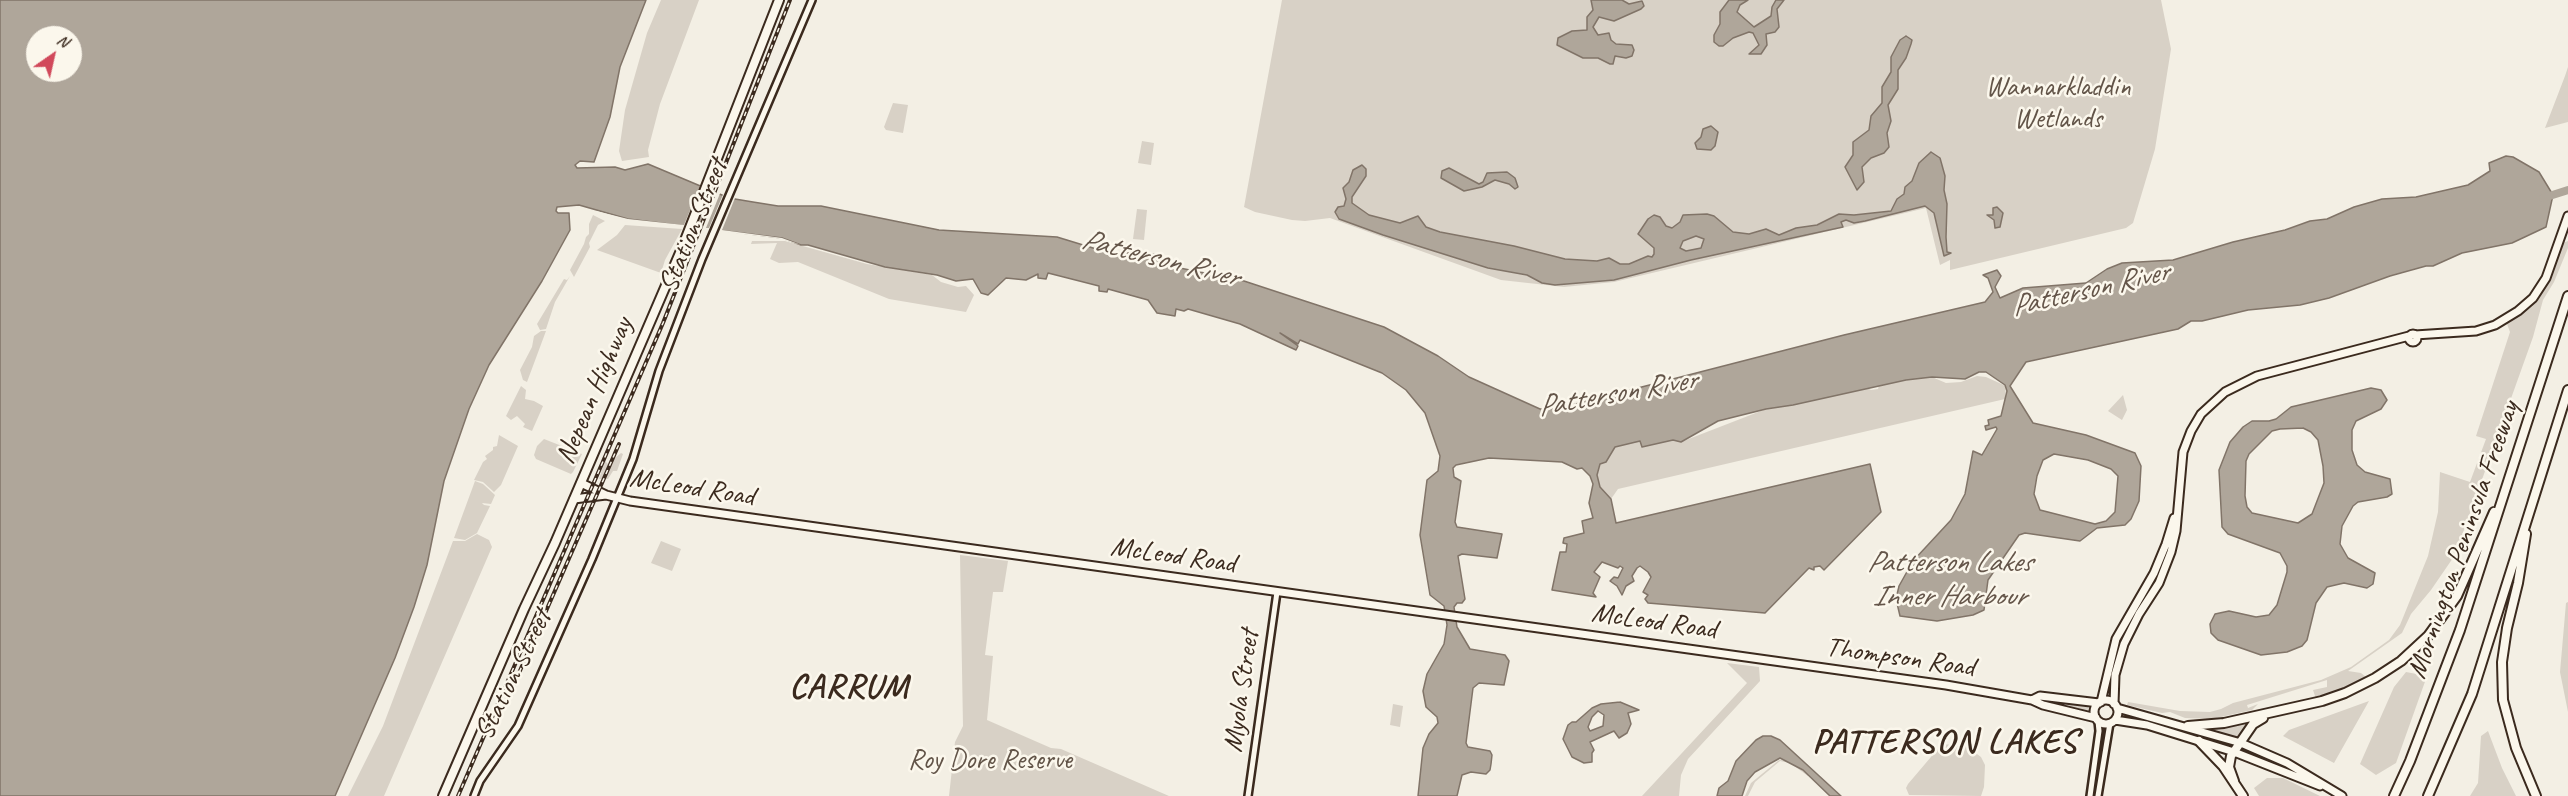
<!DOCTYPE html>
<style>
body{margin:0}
#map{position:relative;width:2568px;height:796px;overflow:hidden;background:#f3efe4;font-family:Caveat,sans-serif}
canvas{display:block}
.north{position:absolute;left:24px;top:24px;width:60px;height:60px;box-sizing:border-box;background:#fbf7ec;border:2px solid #aea59a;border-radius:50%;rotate:34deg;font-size:16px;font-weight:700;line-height:24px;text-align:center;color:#3b2a1e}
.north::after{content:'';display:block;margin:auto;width:21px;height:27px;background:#d1495b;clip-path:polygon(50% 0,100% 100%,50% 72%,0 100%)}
</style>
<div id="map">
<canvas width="2568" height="796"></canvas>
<div class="north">N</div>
</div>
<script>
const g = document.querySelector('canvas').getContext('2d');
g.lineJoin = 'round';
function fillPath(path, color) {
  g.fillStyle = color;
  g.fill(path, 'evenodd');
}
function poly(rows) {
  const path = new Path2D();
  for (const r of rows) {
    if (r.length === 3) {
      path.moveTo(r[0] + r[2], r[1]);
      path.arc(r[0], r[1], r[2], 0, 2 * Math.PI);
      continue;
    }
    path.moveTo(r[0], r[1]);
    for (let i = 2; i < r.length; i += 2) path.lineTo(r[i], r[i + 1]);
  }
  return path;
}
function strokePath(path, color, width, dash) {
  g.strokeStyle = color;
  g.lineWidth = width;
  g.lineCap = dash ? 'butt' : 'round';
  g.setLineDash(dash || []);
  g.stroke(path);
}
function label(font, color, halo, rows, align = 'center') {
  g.font = font + ' Caveat,sans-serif';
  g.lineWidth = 5;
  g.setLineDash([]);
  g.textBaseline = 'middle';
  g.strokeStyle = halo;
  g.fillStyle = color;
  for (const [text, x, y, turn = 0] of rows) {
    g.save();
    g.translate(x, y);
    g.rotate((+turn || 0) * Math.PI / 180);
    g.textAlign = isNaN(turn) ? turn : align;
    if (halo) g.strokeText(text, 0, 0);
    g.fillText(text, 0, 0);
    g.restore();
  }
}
const green = poly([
 [661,0,699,0,660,104,648,150,649,157,622,161,619,151,625,110,647,33],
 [1282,0,2161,0,2171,49,2155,149,2133,223,2126,228,1950,270,1950,260,1940,265,1926,208,1614,282,1564,287,1501,280,1330,218,1305,221,1292,220,1255,212,1244,207],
 [2568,67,2568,122,2545,128,2565,76],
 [893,103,908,105,903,133,886,130,884,127],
 [1142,141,1154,143,1151,165,1138,163],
 [1137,209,1147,210,1144,240,1133,239],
 [593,215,605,221,598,225,589,243,590,247,574,277,570,270,584,244,586,237,589,234,589,224],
 [625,225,682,229,665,260,661,273,597,250,617,235],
 [752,241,785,241,867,264,932,275,941,282,958,287,966,286,974,295,966,312,889,299,798,262,779,263,770,259,777,243,751,244],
 [2568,241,2568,248,2554,282,2543,300,2533,337,2455,555,2431,590,2411,614,2402,633,2348,671,2361,673,2367,678,2347,688,2316,699,2313,690,2327,687,2327,680,2247,705,2248,708,2258,704,2252,710,2212,719,2185,718,2170,712,2162,713,2127,705,2128,702,2180,711,2210,712,2221,709,2233,703,2321,680,2351,667,2389,640,2400,625,2428,556,2438,512,2440,472,2470,482,2486,439,2476,436,2510,332,2507,324,2529,307,2540,295,2554,271,2563,243],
 [570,276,555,302,546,329,540,330,537,324,564,279,567,280],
 [541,331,546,331,527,382,523,380,520,370,532,347,534,336],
 [1977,376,1986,377,2006,386,2005,399,1618,489,1611,499,1600,487,1597,476,1600,464,1606,462,1615,447,1640,441,1642,447,1673,440,1681,442,1766,409,1793,405,1867,388,1871,390,1878,389,1879,385,1906,380,1932,377,1946,383,1961,382],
 [521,386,526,390,525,399,534,401,543,406,532,431,523,427,525,424,517,416,511,420,506,416],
 [2123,395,2127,410,2122,420,2108,411],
 [499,435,518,446,501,485,494,492,483,482,474,480,483,462,487,459,485,456,493,450,493,447,497,446],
 [544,439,582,454,573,472,571,474,536,459,534,455,537,446],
 [621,453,623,454,617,471,613,471,608,479,599,479,605,461,608,464],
 [475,481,483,484,495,495,491,504,482,503,484,505,490,506,477,533,465,540,454,538],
 [477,534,489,540,492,547,384,796,348,796,383,726,453,541,465,541],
 [661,541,681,549,672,571,651,563],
 [960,555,1008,561,1003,592,993,592,985,655,993,656,987,720,1051,748,1061,749,1169,796,949,796,955,742,963,726],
 [2568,602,2568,712,2560,672,2566,603],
 [1727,663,1759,667,1760,681,1688,759,1681,775,1679,796,1642,796,1747,683],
 [2406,672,2427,676,2396,763,2376,775,2360,764,2394,687],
 [2041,698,2069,704,2089,706,2087,712],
 [2369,701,2334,763,2283,736,2289,730],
 [1393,704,1403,706,1400,727,1390,725],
 [2121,714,2151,720,2236,744,2226,746,2141,721,2121,717],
 [2257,718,2244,730,2239,739,2207,728],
 [2488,731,2502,768,2516,796,2470,796,2478,783,2481,736],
 [1942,744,1966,746,1981,757,1985,765,1984,787,1981,796,1909,795,1906,788,1908,784],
 [1779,760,1789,761,1809,775,1808,776,1790,763,1780,761,1755,782,1748,796,1745,796,1751,783],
 [2267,778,2283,778,2320,796,2259,796,2254,788]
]);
const water = poly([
 [0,0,646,0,620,67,610,117,594,162,580,161,575,165,577,168,615,167,625,170,648,164,729,198,753,202,778,206,821,206,939,230,1057,237,1106,252,1154,254,1163,258,1165,265,1244,281,1384,327,1438,356,1469,377,1540,409,1560,408,1844,335,1985,302,1993,292,1988,278,1983,275,1997,270,2001,276,1995,287,2000,298,2023,288,2086,283,2107,269,2122,263,2173,260,2233,242,2285,230,2310,221,2327,219,2354,207,2382,199,2416,197,2468,185,2490,171,2489,163,2506,156,2513,157,2539,172,2553,195,2546,227,2512,243,2462,253,2433,266,2426,266,2390,276,2329,298,2300,305,2248,310,2202,321,2191,321,2178,329,2026,362,2010,386,2033,423,2086,435,2135,453,2141,466,2139,501,2131,519,2125,525,2097,528,2080,541,2025,533,2019,535,1988,580,1984,610,1973,615,1937,621,1900,616,1896,599,1899,586,1913,561,1951,520,1965,494,1973,451,1982,455,1997,429,1996,427,1986,430,1985,426,1989,425,1988,420,2001,416,2007,391,2005,385,1986,372,1979,372,1965,379,1932,377,1906,380,1793,405,1766,409,1718,421,1681,442,1673,440,1642,447,1640,441,1615,447,1606,462,1600,464,1597,475,1600,487,1611,499,1616,523,1870,464,1881,512,1824,570,1820,566,1814,567,1814,570,1809,568,1765,613,1648,603,1645,599,1648,595,1643,592,1651,577,1648,572,1640,566,1637,568,1632,576,1634,581,1626,586,1622,595,1617,586,1610,581,1614,577,1618,578,1623,568,1620,566,1618,568,1602,562,1594,572,1600,577,1593,593,1596,597,1552,590,1560,552,1566,552,1567,544,1563,543,1564,538,1584,533,1582,521,1593,518,1589,503,1593,484,1590,476,1582,468,1577,469,1562,462,1489,458,1456,465,1453,468,1454,477,1461,481,1455,522,1457,527,1502,534,1497,558,1462,554,1458,556,1465,599,1462,603,1457,603,1454,607,1457,627,1470,649,1505,655,1509,661,1504,685,1479,683,1473,688,1466,743,1468,747,1490,751,1492,755,1491,764,1490,770,1486,774,1471,772,1462,775,1457,796,1418,796,1423,748,1429,734,1438,723,1437,717,1426,707,1423,691,1427,674,1444,644,1447,625,1444,606,1430,595,1420,535,1427,480,1438,471,1440,456,1425,413,1406,390,1382,373,1300,340,1298,344,1280,333,1298,346,1296,350,1240,324,1188,309,1184,311,1176,309,1175,316,1157,313,1148,300,1108,289,1107,292,1099,291,1099,286,1048,273,1046,279,1038,278,1038,274,1026,280,1006,278,988,295,981,293,973,279,956,281,937,275,885,267,808,245,801,245,782,238,628,219,579,205,557,207,556,211,558,213,569,213,570,230,542,281,489,365,469,409,444,481,427,565,414,607,395,658,335,796,0,796,0,0],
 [36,36,72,36,72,72,36,72,36,36],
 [2054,454,2088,460,2111,469,2118,476,2115,512,2106,521,2095,524,2040,510,2034,494,2037,476,2043,460,2054,454],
 [1591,0,1622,0,1629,4,1642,1,1644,6,1641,9,1614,21,1599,17,1593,27,1598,35,1609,33,1611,40,1616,44,1632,45,1634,50,1632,56,1626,58,1615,56,1613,64,1610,64,1598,58,1583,58,1557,45,1558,38,1572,31,1587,30,1587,17,1593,10,1591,0],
 [1729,0,1748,0,1740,5,1737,12,1754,27,1771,16,1772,7,1776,0,1784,0,1777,9,1779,27,1775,32,1766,34,1767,45,1761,54,1749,54,1759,45,1753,33,1749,32,1733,38,1723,46,1719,46,1714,42,1714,35,1720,24,1720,12,1729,0],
 [1906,36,1912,40,1911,44,1906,58,1898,70,1898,89,1888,105,1891,121,1887,133,1889,147,1884,153,1871,158,1862,167,1864,182,1857,190,1845,167,1853,155,1853,142,1869,130,1871,116,1882,103,1882,87,1891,72,1891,57,1900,40,1906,36],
 [1711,126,1718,132,1715,146,1711,150,1697,149,1695,143,1701,137,1703,129,1711,126],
 [1931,152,1940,158,1945,176,1944,190,1947,204,1946,237,1947,252,1951,253,1944,256,1934,213,1925,206,1865,221,1854,223,1846,220,1841,222,1843,227,1691,260,1614,280,1555,285,1542,283,1527,275,1488,268,1383,235,1339,219,1335,212,1338,207,1344,206,1346,199,1343,188,1349,182,1353,170,1362,165,1366,169,1366,176,1352,197,1352,203,1369,215,1400,223,1418,216,1426,227,1440,232,1514,246,1565,259,1597,261,1609,258,1620,264,1629,264,1648,256,1652,257,1654,254,1654,248,1638,234,1648,219,1654,215,1660,217,1666,226,1672,228,1680,222,1683,215,1707,214,1714,216,1733,232,1749,234,1766,229,1779,235,1796,228,1817,225,1839,214,1854,215,1891,211,1897,199,1904,194,1905,187,1912,181,1919,163,1931,152],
 [1696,236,1704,239,1701,248,1686,251,1680,248,1683,241,1696,236],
 [1449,168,1479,184,1483,182,1487,173,1507,172,1515,178,1518,187,1515,189,1509,184,1495,180,1482,187,1464,191,1441,178,1442,171,1449,168],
 [1997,207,2003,213,2000,227,1995,228,1994,220,1987,215,1993,215,1993,208,1997,207],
 [2371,388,2381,390,2387,400,2381,409,2356,421,2352,430,2352,450,2357,465,2365,472,2390,479,2392,494,2387,497,2358,502,2353,506,2342,526,2340,544,2348,558,2375,573,2373,584,2367,588,2344,583,2327,587,2316,603,2307,640,2302,646,2287,652,2261,655,2218,640,2211,633,2210,624,2215,614,2229,611,2256,617,2269,615,2277,605,2287,572,2287,566,2280,553,2228,534,2222,527,2219,470,2230,442,2243,427,2252,421,2269,421,2276,419,2291,407,2371,388],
 [2303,428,2311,432,2318,440,2323,466,2324,483,2312,514,2298,523,2252,513,2247,507,2245,496,2246,461,2249,454,2272,431,2280,429,2303,428],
 [1620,702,1639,710,1628,713,1631,724,1627,733,1619,738,1614,731,1590,742,1594,750,1592,753,1592,762,1584,763,1572,757,1563,739,1568,725,1572,722,1576,722,1592,708,1601,704,1620,702],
 [1598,711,1604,715,1603,726,1590,731,1588,727,1592,717,1598,711],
 [1763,736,1771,736,1780,740,1841,796,1830,796,1803,770,1780,758,1755,772,1747,781,1742,796,1717,796,1719,788,1728,781,1736,761,1756,740,1763,736]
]);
const pier = poly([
 [701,183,712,187,697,227,700,227,716,189,721,191,706,228,709,228,724,192,738,196,735,198,722,230,782,238,801,245,776,238,628,222,594,214,596,211,628,219,684,225]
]);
const river = poly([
 [2543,198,2568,190]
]);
const minor = poly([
 [474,796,480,781,518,726,592,559,633,459,659,371,702,259,812,0],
 [1248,796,1277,592],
 [2090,796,2099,731,2098,721],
 [2098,796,2110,723]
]);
const major = poly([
 [2413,338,4],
 [2415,335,2476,331,2495,325,2518,311,2533,298,2546,278,2568,216],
 [581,483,606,495,630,501,1946,685,2032,700,2043,705,2096,718],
 [574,499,606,495],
 [2032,700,2040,696,2099,703],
 [2106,712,12],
 [2101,702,2116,639,2154,573,2166,544,2174,518],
 [2114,704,2115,675,2124,644,2139,614,2159,583,2171,552,2176,531,2183,452,2191,431,2201,414,2225,392,2257,376,2409,336],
 [2117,708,2241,743,2287,763,2342,796],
 [2115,720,2147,725,2234,752,2320,786]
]);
const highway = poly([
 [2526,534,2518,583,2507,628,2502,662,2503,700,2516,748,2536,796],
 [2188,726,2224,723,2322,701,2345,693,2375,678,2401,661,2428,636,2457,596,2494,512],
 [2199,741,2223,766,2243,796],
 [2234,781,2229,767,2231,756,2253,724,2263,718],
 [443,796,524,609,555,543,682,248,779,0],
 [2394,796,2410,761,2460,630,2568,296],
 [2428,796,2472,694,2568,390]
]);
const rail = poly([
 [505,705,619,444],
 [458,796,663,323,790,0]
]);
const parkNames = [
 ["Wannarkladdin",2058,88],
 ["Wetlands",2058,120],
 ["Roy Dore Reserve",990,761]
];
const streetNames = [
 ["Station Street",694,226,-68],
 ["Nepean Highway",595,391,-67],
 ["McLeod Road",692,488,9],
 ["Mornington Peninsula Freeway",2464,540,-71],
 ["McLeod Road",1173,556,8],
 ["McLeod Road",1654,622,8],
 ["Thompson Road",1900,658,8],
 ["Station Street",514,675,-64],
 ["Myola Street",1242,691,-82]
];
const waterNames = [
 ["Patterson River",1160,259,14],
 ["Patterson River",2090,290,-13],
 ["Patterson River",1617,394,-10],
 ["Patterson Lakes",1949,563],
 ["Inner Harbour",1949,597]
];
const districtNames = [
 ["CARRUM",849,688],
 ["PATTERSON LAKES",1945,743]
];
fillPath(green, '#d8d1c6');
fillPath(water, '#afa69a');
strokePath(water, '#817468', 1.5);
fillPath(pier, '#f3efe4');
strokePath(river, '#afa69a', 8);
strokePath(minor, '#3b2a1e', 10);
strokePath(major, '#3b2a1e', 11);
strokePath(highway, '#3b2a1e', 12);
strokePath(minor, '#fbf7ec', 5);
strokePath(major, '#fbf7ec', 7);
strokePath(highway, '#fbf7ec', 8);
strokePath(rail, '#3b2a1e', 4);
strokePath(rail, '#fbf7ec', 1.5, [4.5]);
label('28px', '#625448', '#fbf7ec', parkNames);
label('28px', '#3b2a1e', '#fbf7ec', streetNames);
label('italic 30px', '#645549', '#fbf7ec', waterNames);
g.letterSpacing = '1.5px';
label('bold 34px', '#3b2a1e', '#fbf7ec', districtNames);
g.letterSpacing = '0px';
</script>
